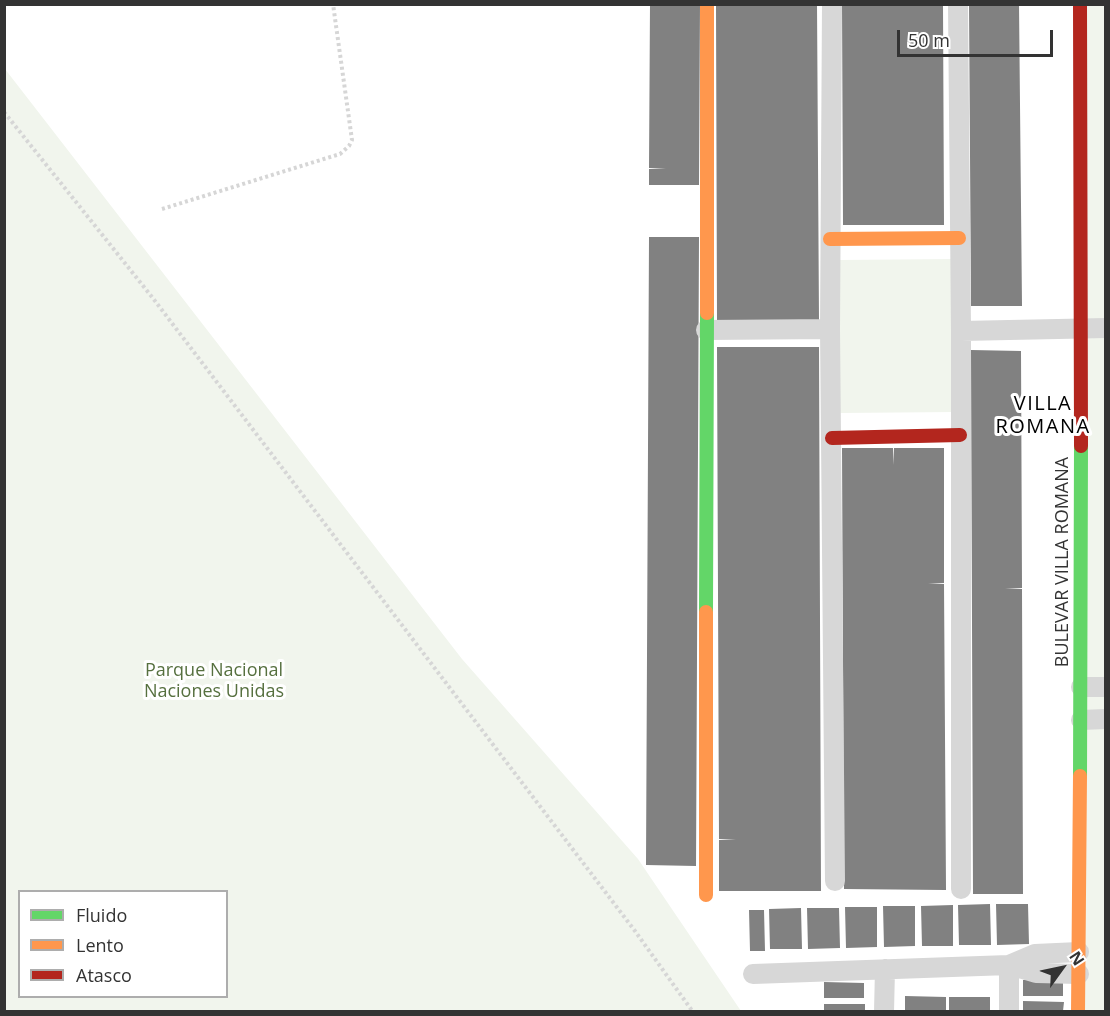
<!DOCTYPE html>
<style>
body{margin:0}
#map{position:relative;width:1110px;height:1016px;overflow:hidden;background:#fff;font-family:"Open Sans",sans-serif}
canvas{display:block}
.frame{position:absolute;inset:0;border:6px solid #333;pointer-events:none}
.legend{position:absolute;left:18px;top:890px;width:210px;height:108px;box-sizing:border-box;background:#fff;border:2px solid #adadad;margin:0;padding:8px 10px;list-style:none;font-size:18px;color:#333}
.legend li{display:flex;align-items:center;gap:12px;height:30px}
.legend b{width:30px;border:2px solid #adadad}
.north{position:absolute;left:1032px;top:938px;width:60px;height:60px;-webkit-text-stroke:4px #fff;paint-order:stroke;rotate:57deg;font-size:16px;font-weight:700;line-height:24px;text-align:center;color:#333}
.north::after{content:'';display:block;margin:auto;width:21px;height:27px;background:#333;clip-path:polygon(50% 0,100% 100%,50% 72%,0 100%)}
.scale{position:absolute;left:897px;top:30px;width:156px;height:27px;box-sizing:border-box;border:3px solid #333;border-top:0;padding-left:8px;font-size:18px;line-height:21px;white-space:nowrap;color:#333;-webkit-text-stroke:4px #fff;paint-order:stroke}
</style>
<div id="map">
<canvas width="1110" height="1016"></canvas>
<div class="frame"></div>
<ul class="legend">
<li><b style="height:8px;background:#63d668"></b>Fluido</li>
<li><b style="height:8px;background:#ff974d"></b>Lento</li>
<li><b style="height:8px;background:#b3261e"></b>Atasco</li>
</ul>
<div class="north">N</div>
<div class="scale">50 m</div>
</div>
<script>
const g = document.querySelector('canvas').getContext('2d');
g.lineJoin = 'round';
function fillPath(path, color) {
  g.fillStyle = color;
  g.fill(path, 'evenodd');
}
function poly(rows) {
  const path = new Path2D();
  for (const r of rows) {
    path.moveTo(r[0], r[1]);
    for (let i = 2; i < r.length; i += 2) path.lineTo(r[i], r[i + 1]);
  }
  return path;
}
function strokePath(path, color, width, dash) {
  g.strokeStyle = color;
  g.lineWidth = width;
  g.lineCap = dash ? 'butt' : 'round';
  g.setLineDash(dash || []);
  g.stroke(path);
}
function label(font, color, halo, rows, align = 'center') {
  g.font = font + ' "Open Sans",sans-serif';
  g.lineWidth = 6;
  g.setLineDash([]);
  g.textBaseline = 'middle';
  g.strokeStyle = halo;
  g.fillStyle = color;
  for (const [text, x, y, turn = 0] of rows) {
    g.save();
    g.translate(x, y);
    g.rotate((+turn || 0) * Math.PI / 180);
    g.textAlign = isNaN(turn) ? turn : align;
    if (halo) g.strokeText(text, 0, 0);
    g.fillText(text, 0, 0);
    g.restore();
  }
}
const green = poly([
 [1105,4,1106,1011,1079,1012,1080,5],
 [5,69,462,659,638,859,741,1011,5,1011],
 [20,892,226,892,226,996,20,996],
 [954,259,956,412,840,413,838,260]
]);
const building = poly([
 [650,4,700,4,699,185,649,185,649,169,666,168,649,168],
 [716,4,817,4,819,321,717,320],
 [842,4,943,5,944,225,843,225],
 [969,4,1019,4,1022,306,971,306],
 [649,237,699,237,696,866,646,865],
 [717,347,819,347,821,891,719,891,719,840,736,840,719,839],
 [971,350,1021,351,1022,588,1005,589,1022,589,1023,894,973,894],
 [842,448,893,448,894,465,894,448,944,448,944,583,928,584,944,584,946,890,844,889],
 [990,904,991,945,959,945,958,905],
 [996,904,1028,904,1029,944,997,945],
 [953,905,953,946,922,946,921,906],
 [883,906,915,906,915,946,884,947],
 [845,907,877,907,877,947,846,948],
 [801,908,802,949,770,949,769,909],
 [807,908,839,908,840,948,808,949],
 [749,910,764,910,765,951,750,951],
 [1023,980,1063,980,1063,996,1023,996],
 [824,982,864,983,864,998,824,998],
 [905,996,946,997,946,1011,905,1011],
 [949,997,990,997,990,1011,949,1011],
 [1023,1001,1064,1002,1063,1011,1023,1011],
 [824,1004,865,1004,865,1011,824,1011]
]);
const path = poly([
 [4,112,152,297,635,931,693,1012],
 [162,209,340,154,349,146,352,140,333,4]
]);
const street = poly([
 [832,4,830,329,835,881],
 [958,4,961,331,961,889],
 [706,330,830,329],
 [961,331,1106,328],
 [1081,687,1106,687],
 [1081,720,1106,719],
 [1009,965,1036,973,1079,974],
 [1009,965,1009,1012],
 [753,974,1009,965,1035,954,1079,952],
 [884,1012,885,969]
]);
const fast = poly([
 [706,612,707,313],
 [1080,776,1081,446]
]);
const slow = poly([
 [830,239,959,238],
 [707,313,707,4],
 [706,895,706,612],
 [1078,1012,1080,776]
]);
const jam = poly([
 [1080,4,1081,446],
 [832,438,960,435]
]);
const streetNames = [
 ["BULEVAR VILLA ROMANA",1063,562,-90]
];
const parkNames = [
 ["Parque Nacional",214,671],
 ["Naciones Unidas",214,692]
];
const neighbourhoodNames = [
 ["VILLA",1043,404],
 ["ROMANA",1043,427]
];
fillPath(green, '#f1f5ed');
fillPath(building, '#818181');
strokePath(path, '#d6d6d6', 4, [3, 3]);
strokePath(street, '#d7d7d7', 20);
strokePath(fast, '#63d668', 14);
strokePath(slow, '#ff974d', 14);
strokePath(jam, '#b3261e', 14);
label('18px', '#333', '#fff', streetNames);
label('18px', '#56703f', '#fff', parkNames);
g.letterSpacing = '1.5px';
label('20px', '#000', '#fff', neighbourhoodNames);
g.letterSpacing = '0px';
</script>
